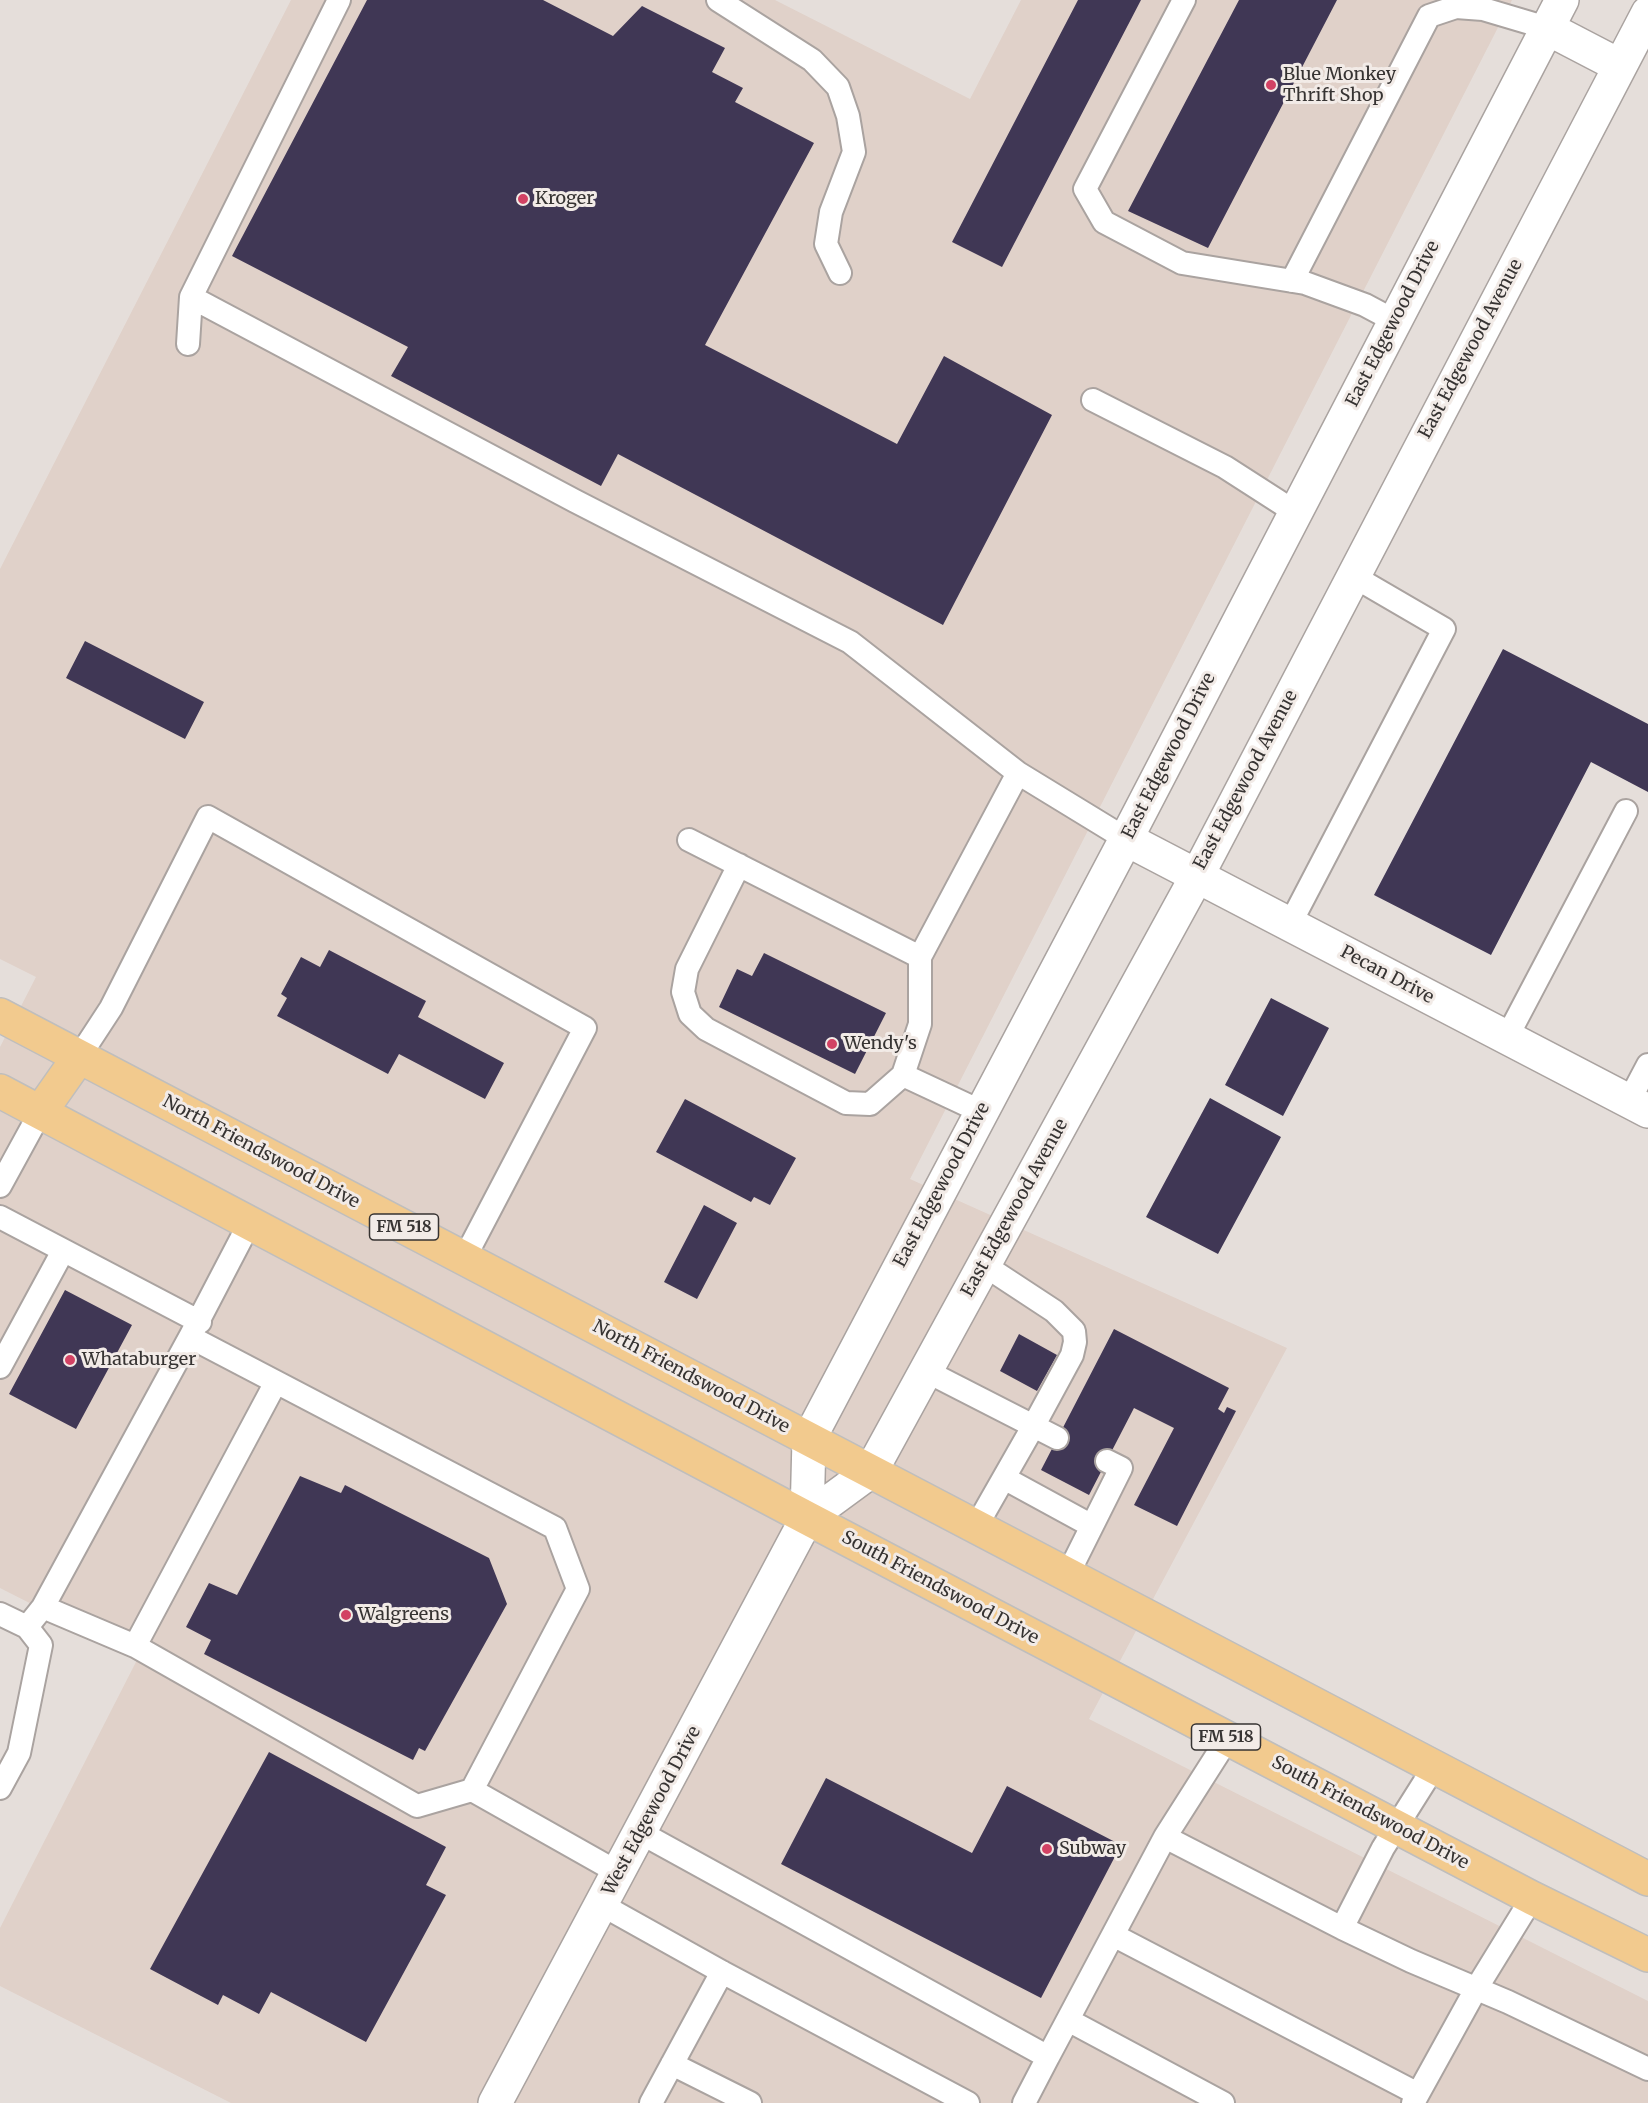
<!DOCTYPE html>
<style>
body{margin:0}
canvas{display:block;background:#e5deda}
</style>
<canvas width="1648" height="2103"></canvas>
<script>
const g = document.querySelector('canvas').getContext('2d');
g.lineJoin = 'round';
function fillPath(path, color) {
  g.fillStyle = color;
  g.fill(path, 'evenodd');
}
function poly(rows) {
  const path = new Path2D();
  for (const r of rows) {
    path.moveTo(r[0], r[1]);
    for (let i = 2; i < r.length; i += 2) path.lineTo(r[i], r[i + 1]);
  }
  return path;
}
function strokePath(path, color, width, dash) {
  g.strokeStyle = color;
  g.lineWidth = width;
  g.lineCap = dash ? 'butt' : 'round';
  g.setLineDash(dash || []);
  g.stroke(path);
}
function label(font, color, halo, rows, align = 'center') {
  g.font = font + ' Merriweather,serif';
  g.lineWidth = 6;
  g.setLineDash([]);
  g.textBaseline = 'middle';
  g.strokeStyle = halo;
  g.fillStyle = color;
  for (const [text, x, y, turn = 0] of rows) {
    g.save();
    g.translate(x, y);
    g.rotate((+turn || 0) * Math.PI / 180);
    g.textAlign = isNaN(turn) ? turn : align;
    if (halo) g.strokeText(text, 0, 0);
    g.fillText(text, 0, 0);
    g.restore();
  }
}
const built = poly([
 [291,0,775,0,970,99,1021,0,1512,0,910,1179,1287,1348,1089,1719,1648,2001,1648,2103,231,2103,0,1986,0,1928,138,1658,0,1588,0,1047,36,977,0,959,0,569]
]);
const building = poly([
 [367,0,543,0,613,36,642,6,725,48,712,72,743,88,735,102,814,143,705,345,897,444,944,356,1052,415,943,625,618,454,601,486,391,376,408,347,232,256],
 [1078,0,1141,0,1002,267,952,242],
 [1239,0,1337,0,1208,248,1128,211],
 [85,641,204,702,185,739,66,678],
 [1503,649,1648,724,1648,792,1591,762,1491,955,1374,895],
 [329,950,426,1001,418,1017,504,1063,485,1099,399,1054,388,1074,277,1016,287,998,281,994,301,957,320,967],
 [764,953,886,1013,855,1074,719,1007,737,969,752,976],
 [1271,998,1329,1028,1283,1116,1225,1085],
 [1210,1098,1281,1137,1218,1254,1146,1217],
 [685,1099,796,1158,770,1205,754,1197,751,1202,656,1152],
 [704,1205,737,1223,697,1299,664,1282],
 [65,1290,132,1325,76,1429,9,1394],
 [1114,1329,1229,1388,1218,1409,1224,1413,1227,1407,1236,1411,1177,1526,1134,1505,1174,1428,1134,1408,1089,1495,1041,1470],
 [1019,1334,1057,1355,1037,1391,1000,1371],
 [300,1476,341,1493,345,1485,489,1558,507,1604,425,1751,419,1748,413,1760,204,1654,211,1640,186,1627,209,1583,237,1595],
 [269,1752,446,1847,426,1885,446,1895,366,2042,271,1992,259,2014,223,1995,218,2005,150,1969],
 [826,1778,972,1853,1007,1786,1121,1845,1041,1998,781,1864]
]);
const lane = poly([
 [718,0,812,60,838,87,848,116,854,152,831,212,826,244,840,273],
 [1184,0,1085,189,1104,222,1182,263,1305,283,1365,305,1395,321],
 [1292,281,1429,16,1456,7,1483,9,1547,28],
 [191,297,575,501,850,642,1018,773,1126,839],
 [188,344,191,297,339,0],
 [1093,400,1225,467,1295,512],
 [689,840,920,957,1018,773],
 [739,865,687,969,683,992,690,1014,706,1029,846,1103,870,1104,903,1075,920,1024,920,957],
 [1290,924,1444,629,1353,576],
 [1507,1037,1626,811],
 [79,1057,111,1008,208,817,585,1028,464,1259],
 [903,1075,980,1111],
 [1629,1101,1648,1065],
 [0,1186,41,1111],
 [0,1217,200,1322],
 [250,1222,190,1337,276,1382],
 [0,1367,63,1251],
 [926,1371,1057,1438],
 [1004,1478,1092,1526],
 [977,1525,1034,1425,1072,1355,1075,1342,1074,1331,1054,1311,984,1265],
 [1068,1574,1121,1468,1107,1461],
 [43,1607,135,1646],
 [0,1614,27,1627,41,1645,19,1753,0,1788],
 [27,1627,43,1607,190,1337],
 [1228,1738,1165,1837,1342,1928],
 [1434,1767,1383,1848,1342,1928,1411,1961,1508,2002,1648,2069],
 [472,1790,417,1806,135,1646,276,1382,555,1528,578,1589,472,1790,619,1873],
 [641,1833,1048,2057,1165,1837],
 [602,1905,722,1972,968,2103],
 [1113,1935,1418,2094],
 [1068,2020,1223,2103],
 [672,2064,750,2103],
 [651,2103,722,1972],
 [1024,2103,1048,2057],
 [1413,2103,1476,1989,1532,1898]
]);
const street = poly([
 [1126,839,1648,1111]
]);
const secondary = poly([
 [1547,28,1620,66],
 [807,1518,871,1471,1197,876,1648,13],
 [495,2103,807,1518,809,1439,1126,839,1562,0]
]);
const primary = poly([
 [0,1015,1648,1879],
 [0,1091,807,1518,1532,1898,1648,1955],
 [41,1111,79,1057]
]);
const markers = [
 [1271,85,6,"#d24264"],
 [523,199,6,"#d24264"],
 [832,1044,6,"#d24264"],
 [70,1360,6,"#d24264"],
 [346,1615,6,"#d24264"],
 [1047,1849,6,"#d24264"]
];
const shields = [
 [404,1227,69],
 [1226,1737,69]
];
const shieldNames = [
 ["FM 518",404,1227],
 ["FM 518",1226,1737]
];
const poiNames = [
 ["Blue Monkey",1283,75],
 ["Thrift Shop",1283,96],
 ["Kroger",535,199],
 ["Wendy's",844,1044],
 ["Whataburger",82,1360],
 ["Walgreens",358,1615],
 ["Subway",1059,1849]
];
const streetNames = [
 ["East Edgewood Drive",1393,324,-63],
 ["East Edgewood Avenue",1471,349,-62],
 ["East Edgewood Drive",1169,756,-63],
 ["East Edgewood Avenue",1246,780,-62],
 ["Pecan Drive",1387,975,28],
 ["North Friendswood Drive",261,1152,28],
 ["East Edgewood Drive",942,1185,-62],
 ["East Edgewood Avenue",1015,1208,-61],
 ["North Friendswood Drive",691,1377,28],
 ["South Friendswood Drive",940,1588,28],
 ["West Edgewood Drive",652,1811,-62],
 ["South Friendswood Drive",1370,1813,28]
];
fillPath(built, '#e0d1c9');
fillPath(building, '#403755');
strokePath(lane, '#aaa3a0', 26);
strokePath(street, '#aaa3a0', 36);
strokePath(secondary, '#aaa3a0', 36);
strokePath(primary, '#bfbebd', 36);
strokePath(lane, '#fff', 22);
strokePath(street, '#fff', 33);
strokePath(secondary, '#fff', 33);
strokePath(primary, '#f2ca8e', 33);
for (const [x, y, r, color] of markers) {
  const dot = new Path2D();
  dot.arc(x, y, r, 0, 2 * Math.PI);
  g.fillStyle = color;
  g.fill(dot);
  strokePath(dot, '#f2ebe7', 2);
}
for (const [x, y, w] of shields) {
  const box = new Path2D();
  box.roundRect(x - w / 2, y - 13, w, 26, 4.5);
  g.fillStyle = '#f2ebe7';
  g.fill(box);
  strokePath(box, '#363332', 1.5);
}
label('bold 16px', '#363332', null, shieldNames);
label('18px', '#363332', '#f2ebe7', poiNames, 'left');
label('18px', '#363332', '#f2ebe7', streetNames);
</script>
